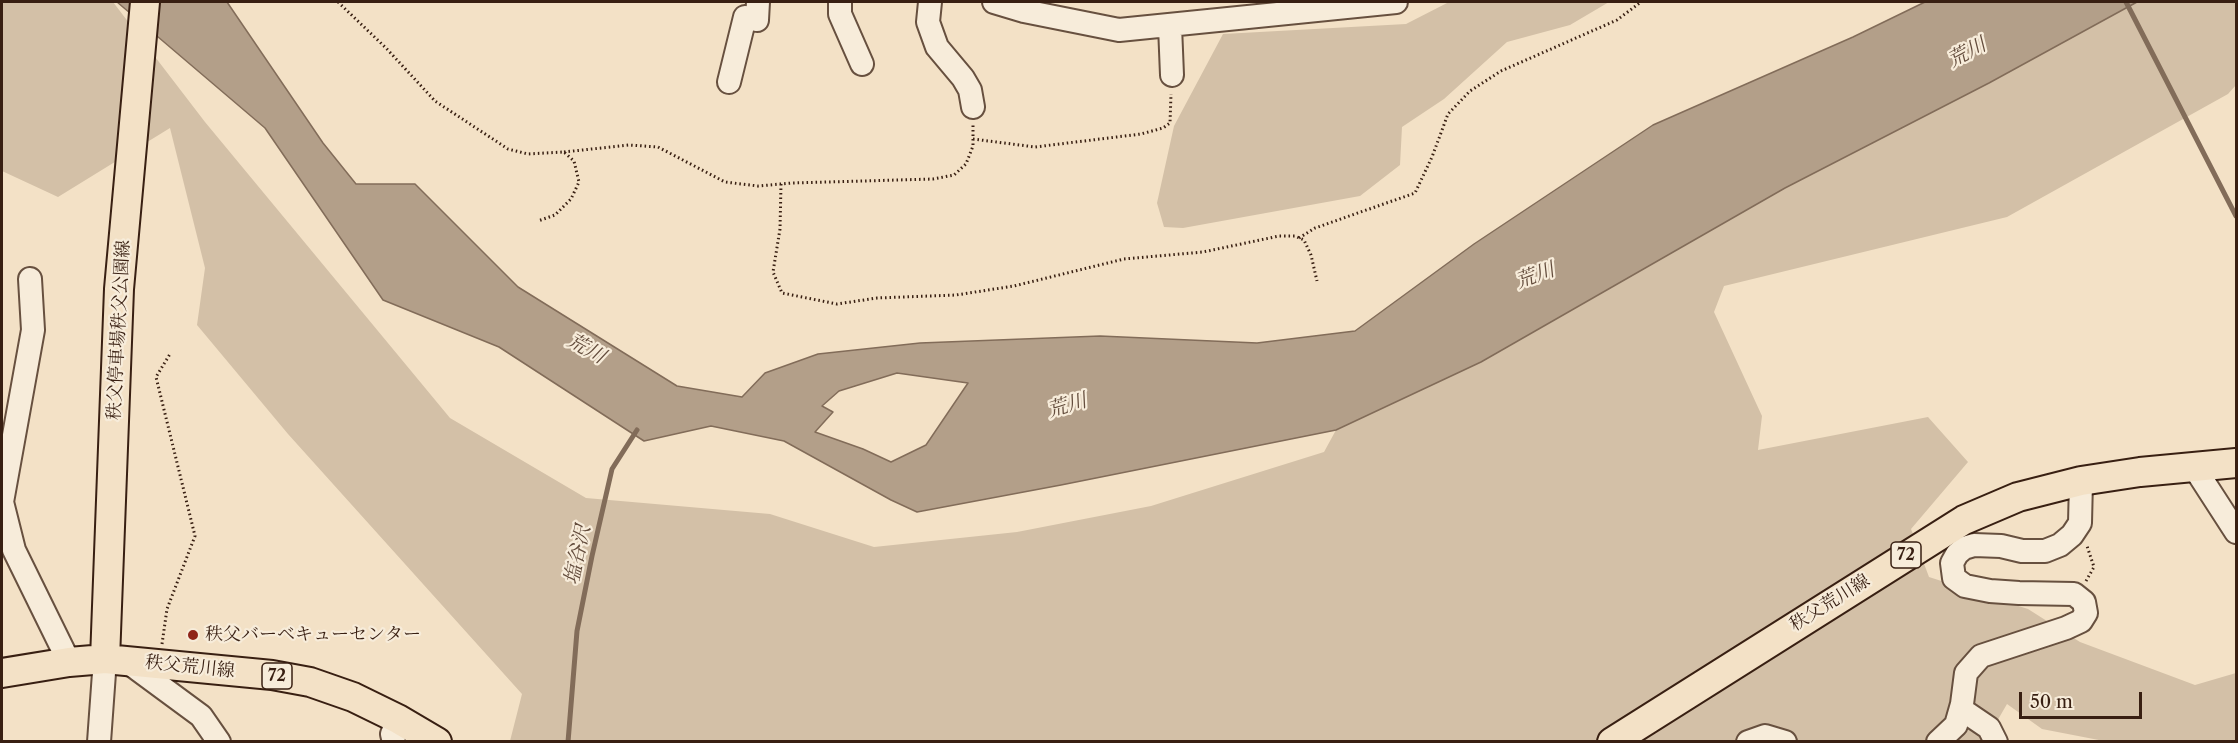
<!DOCTYPE html>
<meta charset="utf-8">
<style>
body{margin:0}
#map{position:relative;width:2238px;height:743px;overflow:hidden;background:#f3e1c6;font-family:"Libre Caslon Text",serif}
canvas{display:block}
.frame{position:absolute;inset:0;border:3px solid #381f12;pointer-events:none}
.scale{position:absolute;left:2019px;top:692px;width:123px;height:27px;box-sizing:border-box;border:3px solid #381f12;border-top:0;padding-left:8px;font-size:18px;line-height:21px;white-space:nowrap;color:#381f12;-webkit-text-stroke:4px #f7ecda;paint-order:stroke}
</style>
<div id="map">
<canvas width="2238" height="743"></canvas>
<div class="frame"></div>
<div class="scale">50 m</div>
</div>
<script>
const g = document.querySelector('canvas').getContext('2d');
g.lineJoin = 'round';
function fillPath(path, color) {
  g.fillStyle = color;
  g.fill(path, 'evenodd');
}
function poly(rows) {
  const path = new Path2D();
  for (const r of rows) {
    path.moveTo(r[0], r[1]);
    for (let i = 2; i < r.length; i += 2) path.lineTo(r[i], r[i + 1]);
  }
  return path;
}
function strokePath(path, color, width, dash) {
  g.strokeStyle = color;
  g.lineWidth = width;
  g.lineCap = dash ? 'butt' : 'round';
  g.setLineDash(dash || []);
  g.stroke(path);
}
function label(font, color, halo, rows, align = 'center') {
  g.font = font + ' "Libre Caslon Text","Noto Serif JP",serif';
  g.lineWidth = 4.5;
  g.setLineDash([]);
  g.textBaseline = 'middle';
  g.strokeStyle = halo;
  g.fillStyle = color;
  for (const [text, x, y, turn = 0] of rows) {
    g.save();
    g.translate(x, y);
    g.rotate((+turn || 0) * Math.PI / 180);
    g.textAlign = isNaN(turn) ? turn : align;
    if (halo) g.strokeText(text, 0, 0);
    g.fillText(text, 0, 0);
    g.restore();
  }
}
const green = poly([
 [2,2,113,2,205,122,450,418,586,498,770,514,874,547,1017,532,1151,506,1324,452,1336,430,1481,362,1785,188,1989,83,2137,2,2236,2,2236,85,2228,94,2007,217,1724,286,1714,312,1762,416,1758,450,1928,417,1968,462,1911,529,1929,577,2028,609,2080,642,2195,685,2236,673,2236,741,2104,741,2042,729,2007,704,1985,742,510,741,522,694,288,434,197,325,205,268,170,128,58,197,2,171],
 [1449,2,1609,2,1570,25,1507,42,1444,99,1402,127,1400,165,1360,196,1183,228,1164,227,1157,203,1174,126,1223,34,1406,24]
]);
const water = poly([
 [117,2,227,2,323,143,356,184,415,184,518,287,677,386,742,397,765,373,818,354,920,343,1100,336,1257,343,1355,331,1474,244,1653,125,1853,37,1925,2,2137,2,1989,83,1785,188,1481,362,1336,430,1061,485,917,512,891,500,784,441,711,426,644,441,499,347,383,300,265,128,117,2],
 [897,373,968,383,926,445,891,462,863,449,815,432,833,412,822,406,839,391,897,373]
]);
const stream = poly([
 [2126,2,2236,216],
 [568,742,577,631,592,556,612,469,637,430]
]);
const path = poly([
 [338,2,386,48,435,101,508,149,528,154,564,152,574,161,579,182,571,199,555,215,538,221],
 [973,139,1035,147,1141,134,1163,128,1170,123,1171,94],
 [564,152,629,145,658,147,725,182,758,186,792,183,933,179,954,175,966,164,973,146,973,124],
 [781,184,780,229,773,272,782,293,837,304,877,298,956,295,1014,286,1124,259,1203,252,1279,236,1295,236,1304,240,1311,255,1317,281],
 [1299,238,1315,228,1415,193,1432,157,1448,114,1470,91,1501,71,1617,20,1641,2],
 [2086,581,2094,567,2087,546],
 [162,644,167,609,195,536,156,377,170,354]
]);
const minor = poly([
 [840,2,840,14,862,64],
 [930,2,928,22,937,47,963,78,970,90,973,107],
 [994,2,1024,11,1119,30,1396,2],
 [1170,26,1172,75],
 [729,82,745,17,757,20,758,2],
 [30,279,33,330,2,502,14,550,69,662],
 [2194,467,2236,532],
 [125,660,201,716,219,742],
 [1961,709,1989,728,1996,742],
 [99,742,105,659],
 [394,742,392,734,398,719],
 [1748,742,1765,736,1785,742],
 [1938,742,1956,725,1962,704,1966,673,1981,656,2066,628,2081,621,2086,613,2084,602,2074,594,2019,593,1990,591,1965,586,1954,578,1952,563,1957,554,1964,548,1974,545,2001,546,2022,551,2045,551,2060,545,2072,535,2080,523,2081,481]
]);
const major = poly([
 [105,659,119,289,145,2],
 [2,673,69,662,105,659,272,675,310,682,353,697,398,719,437,742],
 [1612,742,1964,520,2018,497,2081,481,2140,472,2236,463]
]);
const markers = [
 [193,635,6,"#8f2418"]
];
const shields = [
 [1906,555,30],
 [277,676,30]
];
const shieldNames = [
 ["72",1906,555],
 ["72",277,676]
];
const streetNames = [
 ["秩父停車場秩父公園線",119,330,-87],
 ["秩父荒川線",1830,603,-32],
 ["秩父荒川線",190,667,6]
];
const poiNames = [
 ["秩父バーベキューセンター",205,635]
];
const waterNames = [
 ["荒川",1967,53,-28],
 ["荒川",1535,276,-20],
 ["荒川",586,349,29],
 ["荒川",1067,406,-17],
 ["塩谷沢",578,555,-78]
];
fillPath(green, '#d3c0a7');
fillPath(water, '#b39f89');
strokePath(water, '#826c59', 1.5);
strokePath(stream, '#826c59', 5);
strokePath(minor, '#67503f', 26);
strokePath(major, '#381f12', 32);
strokePath(path, '#381f12', 3, [1.5, 3]);
strokePath(minor, '#f7ecda', 22);
strokePath(major, '#f3e1c6', 28);
for (const [x, y, r, color] of markers) {
  const dot = new Path2D();
  dot.arc(x, y, r, 0, 2 * Math.PI);
  g.fillStyle = color;
  g.fill(dot);
  strokePath(dot, '#f7ecda', 2);
}
for (const [x, y, w] of shields) {
  const box = new Path2D();
  box.roundRect(x - w / 2, y - 13, w, 26, 4.5);
  g.fillStyle = '#f7ecda';
  g.fill(box);
  strokePath(box, '#381f12', 1.5);
}
label('bold 16px', '#381f12', null, shieldNames);
label('18px', '#381f12', '#f7ecda', streetNames);
label('18px', '#381f12', '#f7ecda', poiNames, 'left');
label('italic 20px', '#634c3c', '#f7ecda', waterNames);
</script>
